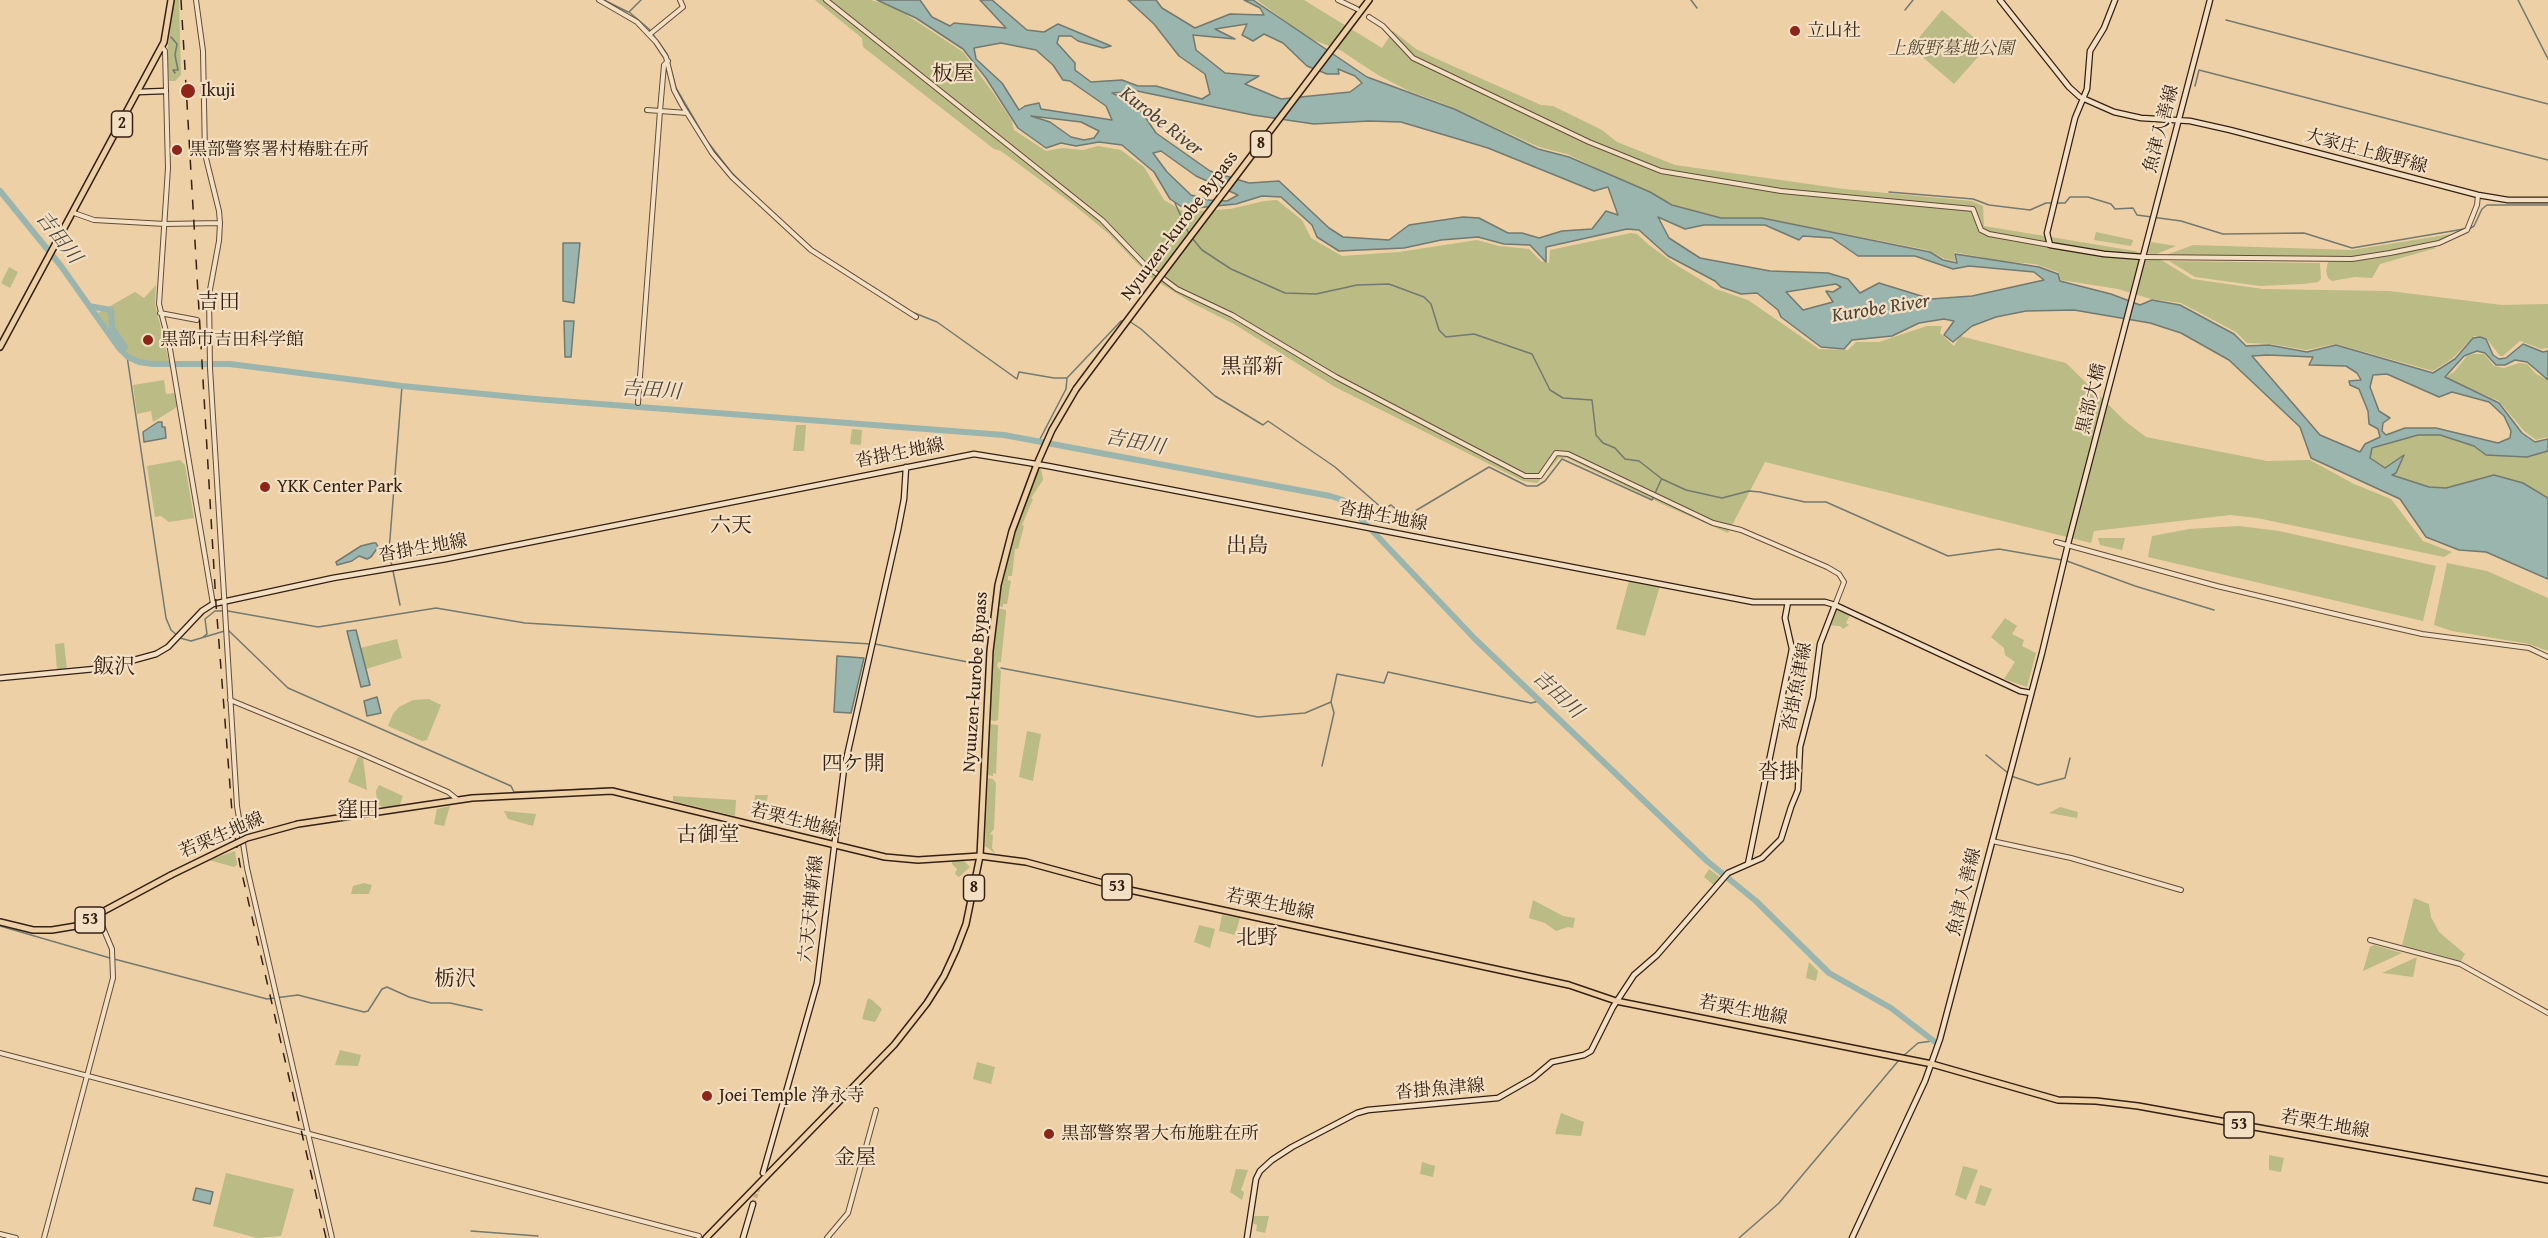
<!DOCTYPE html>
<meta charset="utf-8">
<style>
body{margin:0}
canvas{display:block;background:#edd0a5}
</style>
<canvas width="2548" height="1238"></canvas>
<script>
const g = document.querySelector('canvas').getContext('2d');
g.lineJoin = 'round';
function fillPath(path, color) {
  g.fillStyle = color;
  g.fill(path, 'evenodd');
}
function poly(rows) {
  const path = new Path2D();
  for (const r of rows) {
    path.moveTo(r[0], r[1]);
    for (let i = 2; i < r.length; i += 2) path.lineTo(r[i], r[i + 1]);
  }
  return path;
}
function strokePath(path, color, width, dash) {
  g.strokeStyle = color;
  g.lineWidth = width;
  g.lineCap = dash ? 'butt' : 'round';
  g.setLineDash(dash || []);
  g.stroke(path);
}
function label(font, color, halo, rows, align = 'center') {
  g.font = font + ' "Gentium Book Plus","Noto Serif JP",serif';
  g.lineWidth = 4.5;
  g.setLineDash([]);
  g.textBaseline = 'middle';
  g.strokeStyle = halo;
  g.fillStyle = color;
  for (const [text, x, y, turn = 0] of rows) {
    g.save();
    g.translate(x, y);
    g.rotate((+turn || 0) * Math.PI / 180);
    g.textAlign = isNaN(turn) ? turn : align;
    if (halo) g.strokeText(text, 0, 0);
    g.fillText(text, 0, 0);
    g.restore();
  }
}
const green = poly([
 [174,0,179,0,181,75,175,81,169,81,167,53],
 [815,0,871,0,895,7,963,52,994,94,1012,121,1014,130,1046,151,1062,148,1083,150,1098,146,1121,150,1144,167,1164,200,1184,212,1230,209,1264,201,1277,200,1302,220,1311,238,1342,256,1399,252,1477,240,1499,246,1529,249,1541,261,1549,263,1550,250,1631,233,1637,234,1649,245,1678,266,1716,289,1748,300,1819,349,1848,350,1856,342,1879,342,1927,326,1942,326,1940,333,1954,346,1960,336,2066,363,2125,421,2146,437,2267,461,2310,460,2354,484,2391,499,2423,541,2452,552,2444,557,2257,518,2230,515,2094,531,2091,543,1765,462,1728,533,1664,505,1567,458,1559,458,1537,483,1523,481,1335,387,1234,324,1192,303,1150,277,1110,235,1074,205,1001,151,994,149,863,47,862,38],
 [1257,0,1304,0,1382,48,1393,31,1416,49,1437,59,1541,105,1553,106,1602,130,1617,142,1675,165,1844,189,1972,201,1983,206,1984,226,2135,251,2163,261,2192,279,2263,289,2389,291,2502,305,2548,304,2548,348,2541,349,2520,341,2503,356,2500,356,2486,338,2474,336,2453,358,2433,371,2336,344,2306,350,2271,344,2247,343,2236,332,2181,303,2151,299,2118,289,2061,280,2058,272,2035,264,2000,261,1954,252,1955,261,1945,259,1928,250,1762,218,1719,218,1674,205,1567,154,1539,147,1439,102,1409,91,1378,75,1340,50,1308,38],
 [1942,10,1986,48,1954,84,1911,47],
 [2096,232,2133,240,2133,241,2131,246,2094,240],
 [2451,234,2440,241,2354,257,2166,255,2193,245,2352,250],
 [2151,242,2176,246,2154,255,2148,253],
 [2434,247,2436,248,2380,264,2372,278,2355,277,2332,281,2328,278,2326,271,2328,262,2351,262],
 [2169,261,2320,263,2321,279,2318,282,2303,284,2260,286,2195,277],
 [9,267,18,272,10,288,1,283],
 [156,285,155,304,169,362,139,360,131,356,121,347,98,313,135,292,144,298],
 [2474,354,2484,354,2494,366,2504,368,2519,363,2527,364,2536,374,2548,380,2548,437,2536,440,2524,431,2499,401,2444,378,2454,372,2467,356],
 [164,380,166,394,175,393,177,407,153,422,151,411,137,414,133,385],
 [796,425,806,425,804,451,793,451],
 [852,429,862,430,861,445,850,444],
 [2417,435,2440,435,2474,446,2486,455,2527,457,2548,451,2548,498,2523,483,2495,475,2446,488,2429,487,2391,475,2396,473,2403,456,2385,468,2370,458,2372,449],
 [180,460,185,465,194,518,169,522,161,516,155,517,147,466],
 [1041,469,1043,480,1031,498,1033,499,1022,525,1024,526,1018,549,1015,549,1012,576,1008,576,1008,580,1011,581,1007,604,1003,604,1003,607,997,605,1015,530,1037,471],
 [2239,526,2279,531,2436,566,2423,621,2148,557,2152,536,2189,529],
 [2098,538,2125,538,2122,550,2100,545],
 [2447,563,2487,571,2548,598,2548,651,2529,644,2452,631,2434,625],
 [1629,581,1660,586,1645,636,1616,629],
 [997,608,1006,610,1006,613,1001,662,998,662,997,666,1001,671,998,720,995,721,989,720],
 [1835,608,1850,615,1846,623,1849,625,1843,629,1840,626,1828,625],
 [2005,618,2017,626,2012,634,2024,640,2022,646,2036,653,2027,687,2004,679,2015,662,2005,655,2004,648,1991,637],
 [397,639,402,658,366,669,360,648],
 [64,643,67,670,57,671,55,644],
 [429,699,441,705,427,740,422,741,388,726,393,714,399,707,413,700],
 [989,724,998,725,998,727,996,774,993,773,993,776,988,775],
 [1027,731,1041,734,1033,781,1019,777],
 [358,757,363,758,367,790,348,782],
 [988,778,993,779,996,783,994,829,990,834,993,835,992,848,995,853,985,846],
 [379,785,403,796,399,807,383,808,377,803,376,791],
 [755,795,768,795,762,821,753,819],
 [673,796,736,800,735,816,673,801],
 [450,806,444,826,434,824,437,809],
 [2060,807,2078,812,2077,818,2049,813],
 [504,811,536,814,533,826,508,819],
 [235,851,237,865,234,867,209,860],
 [952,861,964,861,970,867,959,877,955,874,957,869,952,864],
 [1709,869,1721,878,1716,887,1704,877],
 [364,883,372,885,369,894,351,894,353,886],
 [2414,898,2429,904,2431,917,2439,932,2465,954,2461,961,2402,945],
 [1533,900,1563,916,1575,918,1573,928,1568,927,1556,931,1545,923,1529,918],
 [1222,915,1240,918,1235,935,1219,931],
 [1199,925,1215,929,1210,948,1194,942],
 [2374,945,2402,953,2363,971,2370,947],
 [2417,957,2413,977,2382,973],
 [1809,962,1818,971,1816,981,1806,978],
 [868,998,872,1000,882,1009,875,1022,862,1019],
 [340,1050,361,1055,358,1066,335,1065],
 [977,1062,995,1067,991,1084,973,1079],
 [1561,1113,1584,1122,1581,1136,1555,1134],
 [2269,1155,2284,1158,2281,1172,2269,1170],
 [1422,1162,1435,1166,1433,1177,1420,1174],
 [1963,1166,1978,1170,1966,1200,1955,1195],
 [1236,1169,1248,1170,1241,1190,1244,1192,1242,1200,1230,1192],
 [226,1173,294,1189,281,1236,257,1238,213,1226],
 [1980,1185,1992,1189,1985,1206,1975,1203],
 [1253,1216,1269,1216,1265,1233,1256,1231,1257,1225,1252,1223]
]);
const water = poly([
 [877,0,920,0,932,17,950,26,954,23,1006,28,980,0,992,0,1027,30,1044,32,1058,24,1111,46,1103,48,1078,41,1071,36,1059,36,1057,43,1075,63,1075,70,1091,82,1122,80,1138,86,1156,86,1202,99,1210,94,1205,74,1179,56,1154,24,1128,0,1156,0,1162,8,1195,28,1230,14,1264,15,1260,8,1244,0,1253,0,1367,77,1454,109,1538,149,1569,157,1650,192,1672,205,1721,218,1762,218,1930,252,1943,260,1957,263,1955,254,2039,267,2058,274,2060,281,2111,294,2140,305,2152,300,2180,305,2234,334,2246,346,2269,345,2307,352,2336,345,2433,373,2455,359,2473,338,2480,337,2486,339,2493,355,2499,359,2506,358,2523,344,2543,352,2548,351,2548,380,2527,362,2515,360,2505,365,2496,365,2485,353,2477,351,2464,356,2445,377,2499,403,2522,433,2535,442,2548,439,2548,451,2527,457,2486,455,2474,446,2440,435,2418,435,2372,448,2370,458,2385,468,2404,455,2396,473,2392,475,2429,487,2446,488,2494,475,2523,483,2548,498,2548,579,2486,552,2459,550,2426,537,2400,499,2311,458,2300,427,2229,360,2181,333,2150,323,2074,310,2026,311,1996,317,1972,326,1953,342,1944,335,1954,321,1944,319,1919,323,1892,336,1852,340,1844,349,1821,347,1781,317,1778,310,1757,293,1741,294,1721,287,1715,281,1668,256,1639,230,1627,229,1546,247,1546,262,1530,245,1504,244,1478,237,1441,240,1404,248,1339,251,1317,237,1312,225,1281,197,1262,196,1236,204,1185,209,1170,199,1154,172,1122,145,1099,142,1076,146,1061,143,1046,148,1018,128,986,78,963,49,916,18,877,0],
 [1247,24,1242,35,1253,41,1264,34,1283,43,1307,66,1327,74,1339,74,1338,69,1355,76,1362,83,1350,92,1281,99,1245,84,1259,76,1225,73,1196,50,1193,35,1235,39,1215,29,1247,24],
 [1001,43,1036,50,1053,65,1063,80,1070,81,1106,106,1112,120,1041,109,1039,103,1025,106,1019,110,1002,83,976,59,974,48,1001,43],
 [1137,91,1253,115,1314,124,1369,121,1401,122,1488,148,1594,191,1608,187,1618,215,1606,211,1592,229,1562,231,1539,238,1522,233,1508,233,1479,218,1463,217,1409,225,1389,240,1343,237,1329,228,1279,181,1249,183,1210,171,1156,133,1137,105,1112,93,1137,91],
 [1031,116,1081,122,1099,131,1094,138,1084,140,1071,137,1050,122,1031,116],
 [1161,151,1196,176,1238,195,1227,201,1209,200,1191,195,1167,172,1153,153,1161,151],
 [1658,217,1685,229,1704,225,1765,225,1799,240,1803,236,1832,238,1858,256,1915,256,1953,269,1969,266,2034,272,2044,280,1972,296,1931,299,1879,283,1860,293,1848,279,1828,273,1770,271,1700,258,1669,238,1658,217],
 [1836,284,1841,287,1833,292,1826,291,1833,302,1803,310,1786,292,1836,284],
 [2268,355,2313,357,2309,365,2346,366,2357,373,2361,380,2349,381,2350,385,2359,389,2368,411,2369,424,2378,429,2380,437,2365,444,2360,452,2320,435,2252,356,2268,355],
 [2387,374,2439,397,2452,392,2489,402,2504,416,2511,431,2510,438,2498,443,2436,428,2405,428,2386,435,2382,431,2383,423,2390,418,2379,411,2370,387,2373,375,2387,374],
 [563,243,580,243,574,303,563,301,563,243],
 [564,321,574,321,571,357,565,357,564,321],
 [158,422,162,422,162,427,165,427,166,438,144,442,143,432,158,422],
 [373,543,376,543,378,547,371,557,367,559,359,556,352,561,337,565,336,562,361,546,373,543],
 [356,630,370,685,361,687,347,631,356,630],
 [837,656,864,658,851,713,834,712,837,656],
 [377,697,381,713,367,716,364,701,377,697],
 [196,1188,213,1192,210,1204,193,1200,196,1188]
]);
const stream = poly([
 [604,0,628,12],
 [641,0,629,12,649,29,667,54,676,88,707,141,731,172,754,195],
 [1691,0,1697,8],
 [2518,0,2548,59],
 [1905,10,1913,0],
 [2226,20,2548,104],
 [171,37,177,44,175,55,178,70,173,70,175,73],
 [2195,86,2199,70,2548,160],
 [1889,192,1973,199,1989,205,2030,210,2046,203,2065,203,2070,197,2088,197,2111,204,2115,209,2133,208,2137,215,2181,221,2223,234,2304,233,2352,248,2464,229],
 [757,198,813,249,912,312,937,322,1017,379,1019,372,1054,378,1066,378],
 [1175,203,1189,234],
 [2469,229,2474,226,2482,209,2487,205,2548,205],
 [1192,238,1202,250,1231,269,1285,293,1316,294,1357,285,1389,284,1424,297,1431,304,1439,330,1446,337,1474,334,1532,354,1550,390,1563,398,1592,400,1596,435,1603,443,1615,448,1625,459,1639,461,1662,479,1686,490,1722,498,1749,491,1760,492,1805,502,1826,502,1948,556,1999,549,2062,560],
 [1129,321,1141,329,1215,396,1263,425,1268,421,1335,467,1383,509,1391,505,1405,517,1489,467,1527,486,1537,486,1545,481,1562,459,1652,500,1661,480],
 [127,356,166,618,171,630,180,638,191,641,228,630,288,688,511,786,514,792,612,788,775,828],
 [1039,441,1066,389,1067,378,1121,321,1124,321],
 [2067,561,2135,586,2214,610],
 [392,566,389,551,402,386],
 [393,571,400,605],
 [203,637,207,634,205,619,215,611,228,611,318,627,436,608,525,623,871,644],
 [875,644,978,664],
 [1001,668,1258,717,1305,713,1331,702],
 [1986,755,2008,773],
 [1322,766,1334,713,1331,702,1337,674,1384,683,1388,672,1531,703,1539,701],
 [2011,776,2038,785,2065,778,2070,758],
 [0,926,110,958],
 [114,959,267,999,298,995,364,1012,368,1011,382,989,387,987,409,997,431,1003,450,1003,482,1010],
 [1902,1057,1918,1043,1932,1041],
 [471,1231,538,1236],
 [1739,1238,1779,1203,1899,1060]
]);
const river = poly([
 [0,191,61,266,119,348,128,357,139,362,153,364,230,364,402,386,535,399,1004,435,1330,496,1343,500,1475,639,1707,861,1756,901,1829,973,1891,1008,1935,1042],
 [89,306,111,310,112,328,125,347,122,351]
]);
const secondaryTunnel = poly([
 [753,1204,760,1183]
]);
const tertiary = poly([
 [196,0,203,51,205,154,219,211,220,223,219,241,209,295,210,368,237,806,247,868,332,1238],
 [599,0,637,22,656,42,666,57,674,90,682,105,712,153,732,177,811,250,916,317],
 [826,0,1102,220,1145,265,1177,289,1232,315,1336,377,1525,476,1540,476,1556,453,1568,454,1713,523,1741,530,1827,567,1839,574,1844,582,1835,605],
 [1338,0,1357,9],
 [1369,17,1383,26,1413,58,1589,142,1661,171,1781,191,1973,209,1981,230,1989,234,2050,245],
 [650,34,683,7,680,0],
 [162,47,165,51,168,168,159,304,169,343,213,604],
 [647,110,687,113],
 [74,213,94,220,165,224,220,223],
 [2143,257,2352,259,2390,253,2439,243,2467,230,2477,205,2478,195],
 [160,313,197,320],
 [638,403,660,111,664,65,668,61],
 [2056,542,2217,586,2356,619,2422,634,2529,648,2548,657],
 [230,700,359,753,448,792,458,800],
 [1992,841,2071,858,2181,890],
 [2370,940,2460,964,2548,1013],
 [0,1053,699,1236],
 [0,1234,16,1238],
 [44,1238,113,978,112,949,98,916],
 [827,1238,848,1213,876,1110]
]);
const secondary = poly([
 [2000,0,2069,87,2080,97,2114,112,2141,118,2190,121,2230,130,2478,195,2508,200,2548,200],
 [2115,0,2104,28,2090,51,2087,89,2075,118,2047,233,2050,245,2104,254,2143,257],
 [138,92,165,91],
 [0,678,105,668,156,654,168,647,202,611,213,604,333,578,446,559,974,454,1048,466,1753,602,1825,602,1835,605,2020,691,2031,693],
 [1748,864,1792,649,1785,618,1788,602],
 [763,1173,817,983,844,769,898,530,904,499,906,467],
 [743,1238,753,1204],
 [1247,1238,1256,1179,1260,1171,1272,1160,1292,1147,1357,1113,1368,1110,1498,1098,1533,1078,1552,1062,1584,1055,1591,1051,1613,1007,1634,975,1657,955,1728,873,1762,858,1781,839,1791,807,1798,790,1800,747,1813,697,1820,644,1835,605],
 [1852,1238,1925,1081,1940,1039,2042,653,2069,540,2210,0]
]);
const primary = poly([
 [0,347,164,42,171,0],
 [298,824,472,798,612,791,885,857,918,860,980,856,1026,862,1125,889,1569,985,1616,1001,1932,1064,2058,1100,2096,1101,2138,1106,2548,1180],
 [0,922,33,930,52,930,76,926,171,875]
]);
const trunk = poly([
 [1162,274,1369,0],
 [706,1238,894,1045,927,1003,944,976,956,950,966,924,980,856,990,651,998,585,1012,531,1037,464,1052,430,1076,389]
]);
const rail = poly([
 [181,0,216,604,233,825,240,865,326,1238]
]);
const primaryBridge = poly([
 [171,875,247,838,298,824]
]);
const trunkBridge = poly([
 [1076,389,1162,274]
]);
const markers = [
 [1795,31,6,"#8f2418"],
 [188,91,8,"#8f2418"],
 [177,150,6,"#8f2418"],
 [148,340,6,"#8f2418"],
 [265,487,6,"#8f2418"],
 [707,1096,6,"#8f2418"],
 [1049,1134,6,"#8f2418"]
];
const shields = [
 [122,124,21],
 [1261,144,21],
 [1117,887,30],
 [974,888,21],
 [90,920,30],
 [2239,1125,30]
];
const shieldNames = [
 ["2",122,124],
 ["8",1261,144],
 ["53",1117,887],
 ["8",974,888],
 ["53",90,920],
 ["53",2239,1125]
];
const poiNames = [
 ["立山社",1807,31],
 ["Ikuji",201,91],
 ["黒部警察署村椿駐在所",189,150],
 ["黒部市吉田科学館",160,340],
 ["YKK Center Park",277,487],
 ["Joei Temple 浄永寺",719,1096],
 ["黒部警察署大布施駐在所",1061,1134]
];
const parkNames = [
 ["上飯野墓地公園",1951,49]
];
const streetNames = [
 ["魚津入善線",2162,129,-75],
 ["大家庄上飯野線",2366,152,15],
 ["Nyuuzen-kurobe Bypass",1180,226,-53],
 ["黒部大橋",2092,399,-76],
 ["沓掛生地線",900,454,-11],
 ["沓掛生地線",1383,517,11],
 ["沓掛生地線",423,549,-10],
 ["Nyuuzen-kurobe Bypass",976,682,-86],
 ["沓掛魚津線",1798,687,-79],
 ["若栗生地線",794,821,14],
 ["若栗生地線",222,836,-23],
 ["魚津入善線",1965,892,-76],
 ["若栗生地線",1270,905,12],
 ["六天天神新線",812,909,-84],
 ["若栗生地線",1743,1011,11],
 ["沓掛魚津線",1440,1090,-5],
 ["若栗生地線",2325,1125,10]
];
const waterNames = [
 ["Kurobe River",1161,122,38],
 ["吉田川",58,238,52],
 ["Kurobe River",1881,309,-9],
 ["吉田川",651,391,4],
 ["吉田川",1135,443,11],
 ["吉田川",1557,695,43]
];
const quarterNames = [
 ["板屋",953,75],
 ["吉田",219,303],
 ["黒部新",1252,368],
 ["六天",731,527],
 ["出島",1247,547],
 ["飯沢",114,668],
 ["四ケ開",853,765],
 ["沓掛",1779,773],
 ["窪田",358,811],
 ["古御堂",708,836],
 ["北野",1257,939],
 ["栃沢",455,980],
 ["金屋",855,1159]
];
fillPath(green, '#babb85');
fillPath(water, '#9ab5ae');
strokePath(water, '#727970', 1.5);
strokePath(stream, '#727970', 1.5);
strokePath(river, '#9ab5ae', 6);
strokePath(secondaryTunnel, '#c8ad88', 4.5, [4.5, 2]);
strokePath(tertiary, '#634c38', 6);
strokePath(secondary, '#352013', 7);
strokePath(primary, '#352013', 8);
strokePath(trunk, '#352013', 8);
strokePath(tertiary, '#f3e0c4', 4);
strokePath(secondary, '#f3e0c4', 4.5);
strokePath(primary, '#edd0a5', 5);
strokePath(trunk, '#edd0a5', 5);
strokePath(rail, '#352013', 1.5, [10, 10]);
strokePath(primaryBridge, '#352013', 8, []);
strokePath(trunkBridge, '#352013', 8, []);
strokePath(primaryBridge, '#edd0a5', 5);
strokePath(trunkBridge, '#edd0a5', 5);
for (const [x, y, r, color] of markers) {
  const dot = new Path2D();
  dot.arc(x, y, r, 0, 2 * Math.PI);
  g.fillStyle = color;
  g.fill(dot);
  strokePath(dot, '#f3e0c4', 2);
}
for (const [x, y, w] of shields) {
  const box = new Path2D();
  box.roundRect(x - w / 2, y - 13, w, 26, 4.5);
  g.fillStyle = '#f3e0c4';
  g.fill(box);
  strokePath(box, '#352013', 1.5);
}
label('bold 16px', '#352013', null, shieldNames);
label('18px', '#352013', '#f3e0c4', poiNames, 'left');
label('italic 18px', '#564730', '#f3e0c4', parkNames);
label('18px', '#352013', '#f3e0c4', streetNames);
label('italic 20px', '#4e453a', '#f3e0c4', waterNames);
label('21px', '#352013', '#f3e0c4', quarterNames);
</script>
